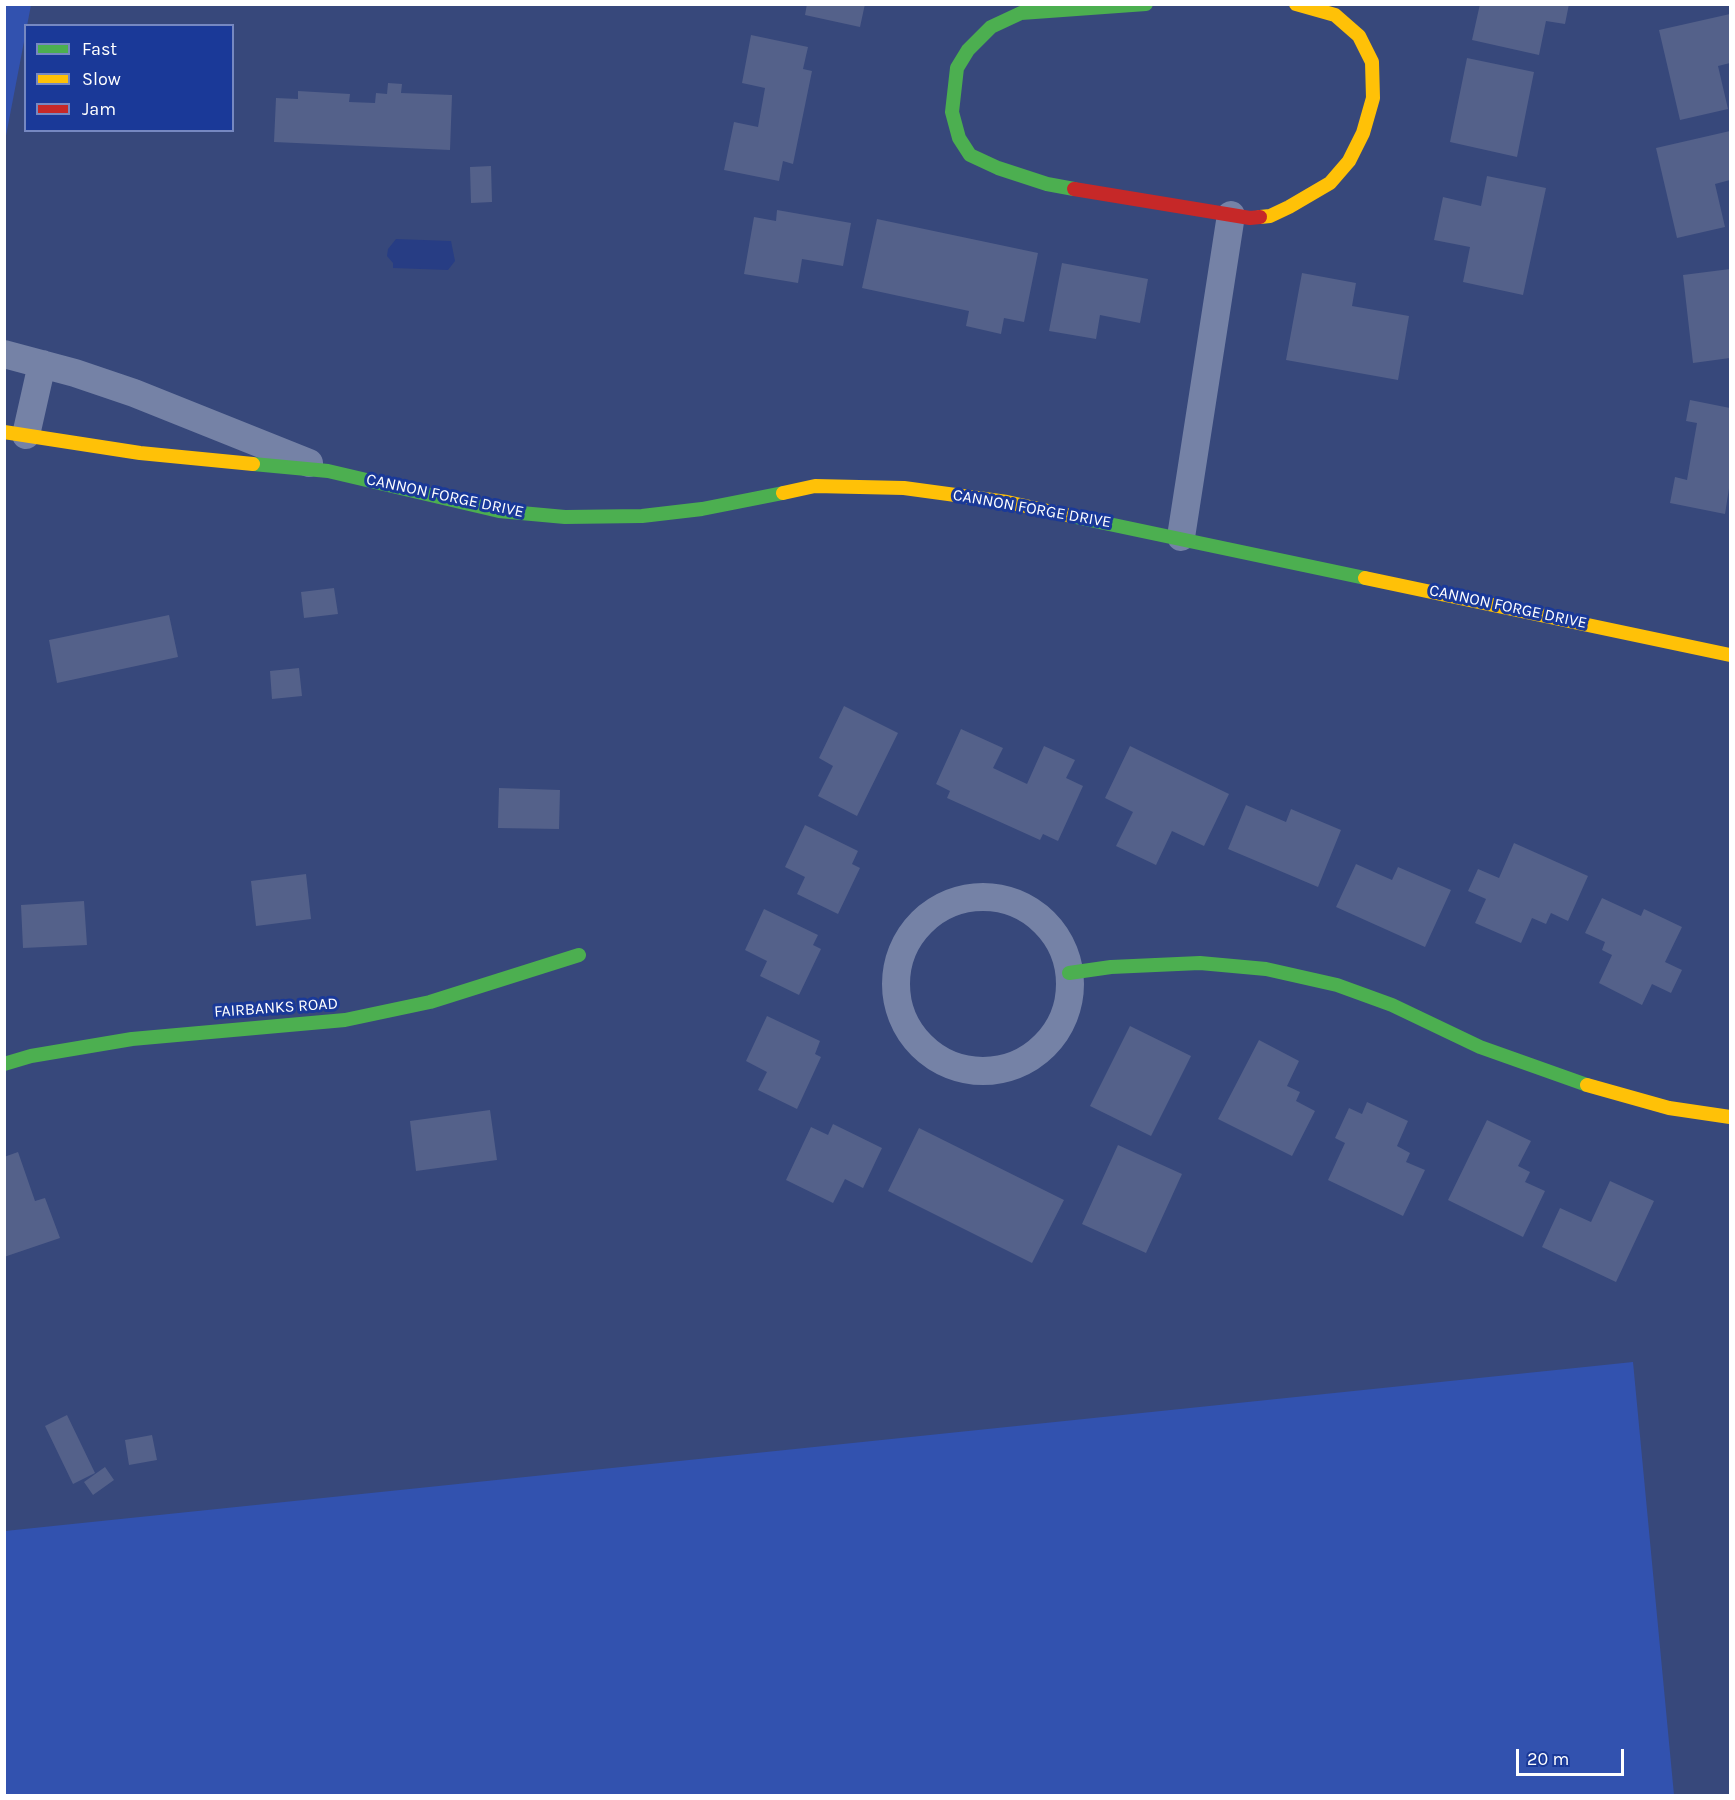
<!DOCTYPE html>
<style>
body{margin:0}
#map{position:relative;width:1735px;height:1800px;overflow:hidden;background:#37487b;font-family:Karla,sans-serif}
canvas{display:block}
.frame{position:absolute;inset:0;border:6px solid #fff;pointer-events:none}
.legend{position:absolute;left:24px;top:24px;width:210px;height:108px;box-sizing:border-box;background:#1a3998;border:2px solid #7688c1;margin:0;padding:8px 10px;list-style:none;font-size:18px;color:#fff}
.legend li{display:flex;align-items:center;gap:12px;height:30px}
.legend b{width:30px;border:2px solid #7688c1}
.scale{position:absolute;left:1516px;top:1749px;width:108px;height:27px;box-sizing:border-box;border:3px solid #fff;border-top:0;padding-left:8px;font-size:18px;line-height:21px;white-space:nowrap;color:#fff;-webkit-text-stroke:4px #1a3998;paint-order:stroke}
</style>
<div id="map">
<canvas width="1735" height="1800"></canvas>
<div class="frame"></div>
<ul class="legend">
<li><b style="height:8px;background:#4caf50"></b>Fast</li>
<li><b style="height:8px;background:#ffc107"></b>Slow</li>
<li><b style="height:8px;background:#c62828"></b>Jam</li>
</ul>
<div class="scale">20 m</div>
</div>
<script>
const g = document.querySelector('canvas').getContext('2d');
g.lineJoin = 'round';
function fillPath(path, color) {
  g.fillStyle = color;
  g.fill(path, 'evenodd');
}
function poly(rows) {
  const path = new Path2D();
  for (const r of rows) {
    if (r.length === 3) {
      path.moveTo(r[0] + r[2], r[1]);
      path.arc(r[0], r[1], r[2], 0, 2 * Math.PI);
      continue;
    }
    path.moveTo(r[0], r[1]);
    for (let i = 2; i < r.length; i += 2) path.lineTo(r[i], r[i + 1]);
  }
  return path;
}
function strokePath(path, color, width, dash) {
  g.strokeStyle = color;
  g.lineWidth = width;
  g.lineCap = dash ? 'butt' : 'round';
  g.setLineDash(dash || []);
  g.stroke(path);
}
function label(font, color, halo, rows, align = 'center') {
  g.font = font + ' Karla,sans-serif';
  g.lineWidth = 6;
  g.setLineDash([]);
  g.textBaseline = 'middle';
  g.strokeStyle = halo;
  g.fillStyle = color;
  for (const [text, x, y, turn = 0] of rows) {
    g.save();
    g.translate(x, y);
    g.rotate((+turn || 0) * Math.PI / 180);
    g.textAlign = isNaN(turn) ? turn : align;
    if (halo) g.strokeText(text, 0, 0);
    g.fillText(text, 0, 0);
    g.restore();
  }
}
const green = poly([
 [5,4,31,5,5,141,4,5],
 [1633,1362,1674,1795,5,1795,5,1531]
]);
const water = poly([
 [396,239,451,241,455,261,448,270,393,268,393,263,387,256,388,249]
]);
const building = poly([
 [807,4,865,4,860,27,805,15],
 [1480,4,1569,4,1565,24,1546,21,1539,55,1472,40],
 [1730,14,1730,63,1718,66,1728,109,1680,120,1659,30],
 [751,35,808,47,803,69,812,71,793,164,783,161,779,181,724,170,734,122,758,127,765,88,742,83],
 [1467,58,1534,72,1517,157,1450,142],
 [388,83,402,84,401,93,452,95,450,150,274,142,276,98,298,99,298,91,350,94,349,102,375,103,376,93,387,94],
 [1730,131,1730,180,1715,184,1725,227,1677,238,1656,148],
 [491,166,492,202,471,203,470,167],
 [1487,176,1546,188,1523,295,1463,282,1470,247,1434,240,1443,197,1481,206],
 [777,210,851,223,843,266,802,259,798,283,744,274,754,217,776,221],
 [877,219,1038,253,1024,322,1004,318,1001,334,966,326,969,311,862,288],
 [1062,263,1148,279,1140,323,1100,315,1096,339,1049,331],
 [1730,269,1730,358,1693,363,1683,275],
 [1302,273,1356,283,1352,306,1409,316,1398,380,1286,360],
 [1690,400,1730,408,1730,482,1725,514,1670,503,1675,477,1687,480,1697,423,1686,421],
 [334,588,338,614,304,618,301,592],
 [169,615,178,657,57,683,49,640],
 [299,668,302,696,272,699,270,671],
 [844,706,898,733,857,816,818,796,833,766,819,758],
 [961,729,1003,748,993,768,1027,784,1044,746,1075,760,1066,778,1083,786,1058,841,1043,834,1040,840,947,798,950,791,936,784],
 [1130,746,1229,794,1204,846,1172,831,1156,865,1116,846,1133,812,1105,798],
 [499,788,560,790,559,829,498,828],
 [1246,805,1286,822,1291,809,1341,830,1318,887,1228,849],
 [805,825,858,851,852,864,860,868,838,914,797,894,805,877,785,867],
 [1514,843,1588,876,1568,921,1551,913,1546,924,1532,918,1521,943,1475,923,1486,899,1468,891,1478,869,1499,878],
 [1356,864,1392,880,1398,867,1451,890,1425,947,1336,907],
 [306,874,311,919,256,926,251,881],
 [1602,898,1641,916,1644,909,1682,927,1665,962,1682,970,1671,993,1652,984,1642,1005,1599,983,1612,955,1602,950,1605,942,1585,933],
 [84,901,87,945,23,948,21,905],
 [764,909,818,935,813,945,821,949,799,995,760,976,767,961,745,950],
 [767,1016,820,1041,815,1054,821,1057,797,1109,758,1090,767,1072,746,1061],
 [1130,1026,1191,1056,1151,1136,1090,1106],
 [1259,1040,1299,1061,1287,1086,1300,1092,1296,1101,1315,1111,1292,1156,1218,1119],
 [1367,1102,1408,1121,1397,1146,1410,1153,1406,1162,1425,1170,1403,1216,1328,1180,1345,1143,1335,1138,1349,1108,1362,1114],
 [490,1110,497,1160,416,1171,410,1121],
 [1487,1120,1531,1141,1518,1166,1530,1172,1525,1182,1545,1191,1523,1237,1448,1200],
 [833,1124,882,1148,863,1188,845,1179,833,1203,786,1180,811,1127,828,1135],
 [919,1128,1064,1200,1032,1263,888,1191],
 [1118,1145,1182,1174,1146,1253,1082,1224],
 [18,1152,35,1201,45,1198,60,1238,4,1257,4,1157],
 [1610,1181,1654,1201,1616,1282,1542,1247,1560,1208,1591,1222],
 [67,1415,95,1473,73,1484,45,1426],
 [152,1435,157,1460,129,1465,125,1440],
 [105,1467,114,1480,93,1495,84,1482]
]);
const street = poly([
 [4,354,75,373,134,393,309,463],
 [26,435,42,364],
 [1181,537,1231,215],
 [983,984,87]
]);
const fast = poly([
 [1074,189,1047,184,998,168,970,155,959,138,952,112,957,68,968,50,991,27,1021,13,1146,4],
 [253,464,328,471,499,511,565,517,642,516,702,509,783,493],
 [1071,516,1365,578],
 [1069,973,1111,967,1200,963,1266,969,1337,985,1392,1005,1480,1047,1587,1085],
 [4,1064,31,1056,132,1039,345,1020,430,1002,579,955]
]);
const slow = poly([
 [1260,217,1270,216,1289,207,1330,183,1349,161,1363,133,1373,98,1372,62,1359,36,1335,15,1296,4],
 [4,432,140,453,253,464],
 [783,493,815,486,904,488,1007,502,1071,516],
 [1365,578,1730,655],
 [1587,1085,1669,1108,1730,1117]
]);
const jam = poly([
 [1074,189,1250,218,1260,217]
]);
const streetNames = [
 ["CANNON FORGE DRIVE",445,496,12],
 ["CANNON FORGE DRIVE",1032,509,10],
 ["CANNON FORGE DRIVE",1508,607,12],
 ["FAIRBANKS ROAD",276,1008,-4]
];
fillPath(green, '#3252af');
fillPath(water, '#273d84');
fillPath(building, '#54618a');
strokePath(street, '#7582a6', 28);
strokePath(fast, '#4caf50', 14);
strokePath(slow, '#ffc107', 14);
strokePath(jam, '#c62828', 14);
label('16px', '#fff', '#1a3998', streetNames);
</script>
